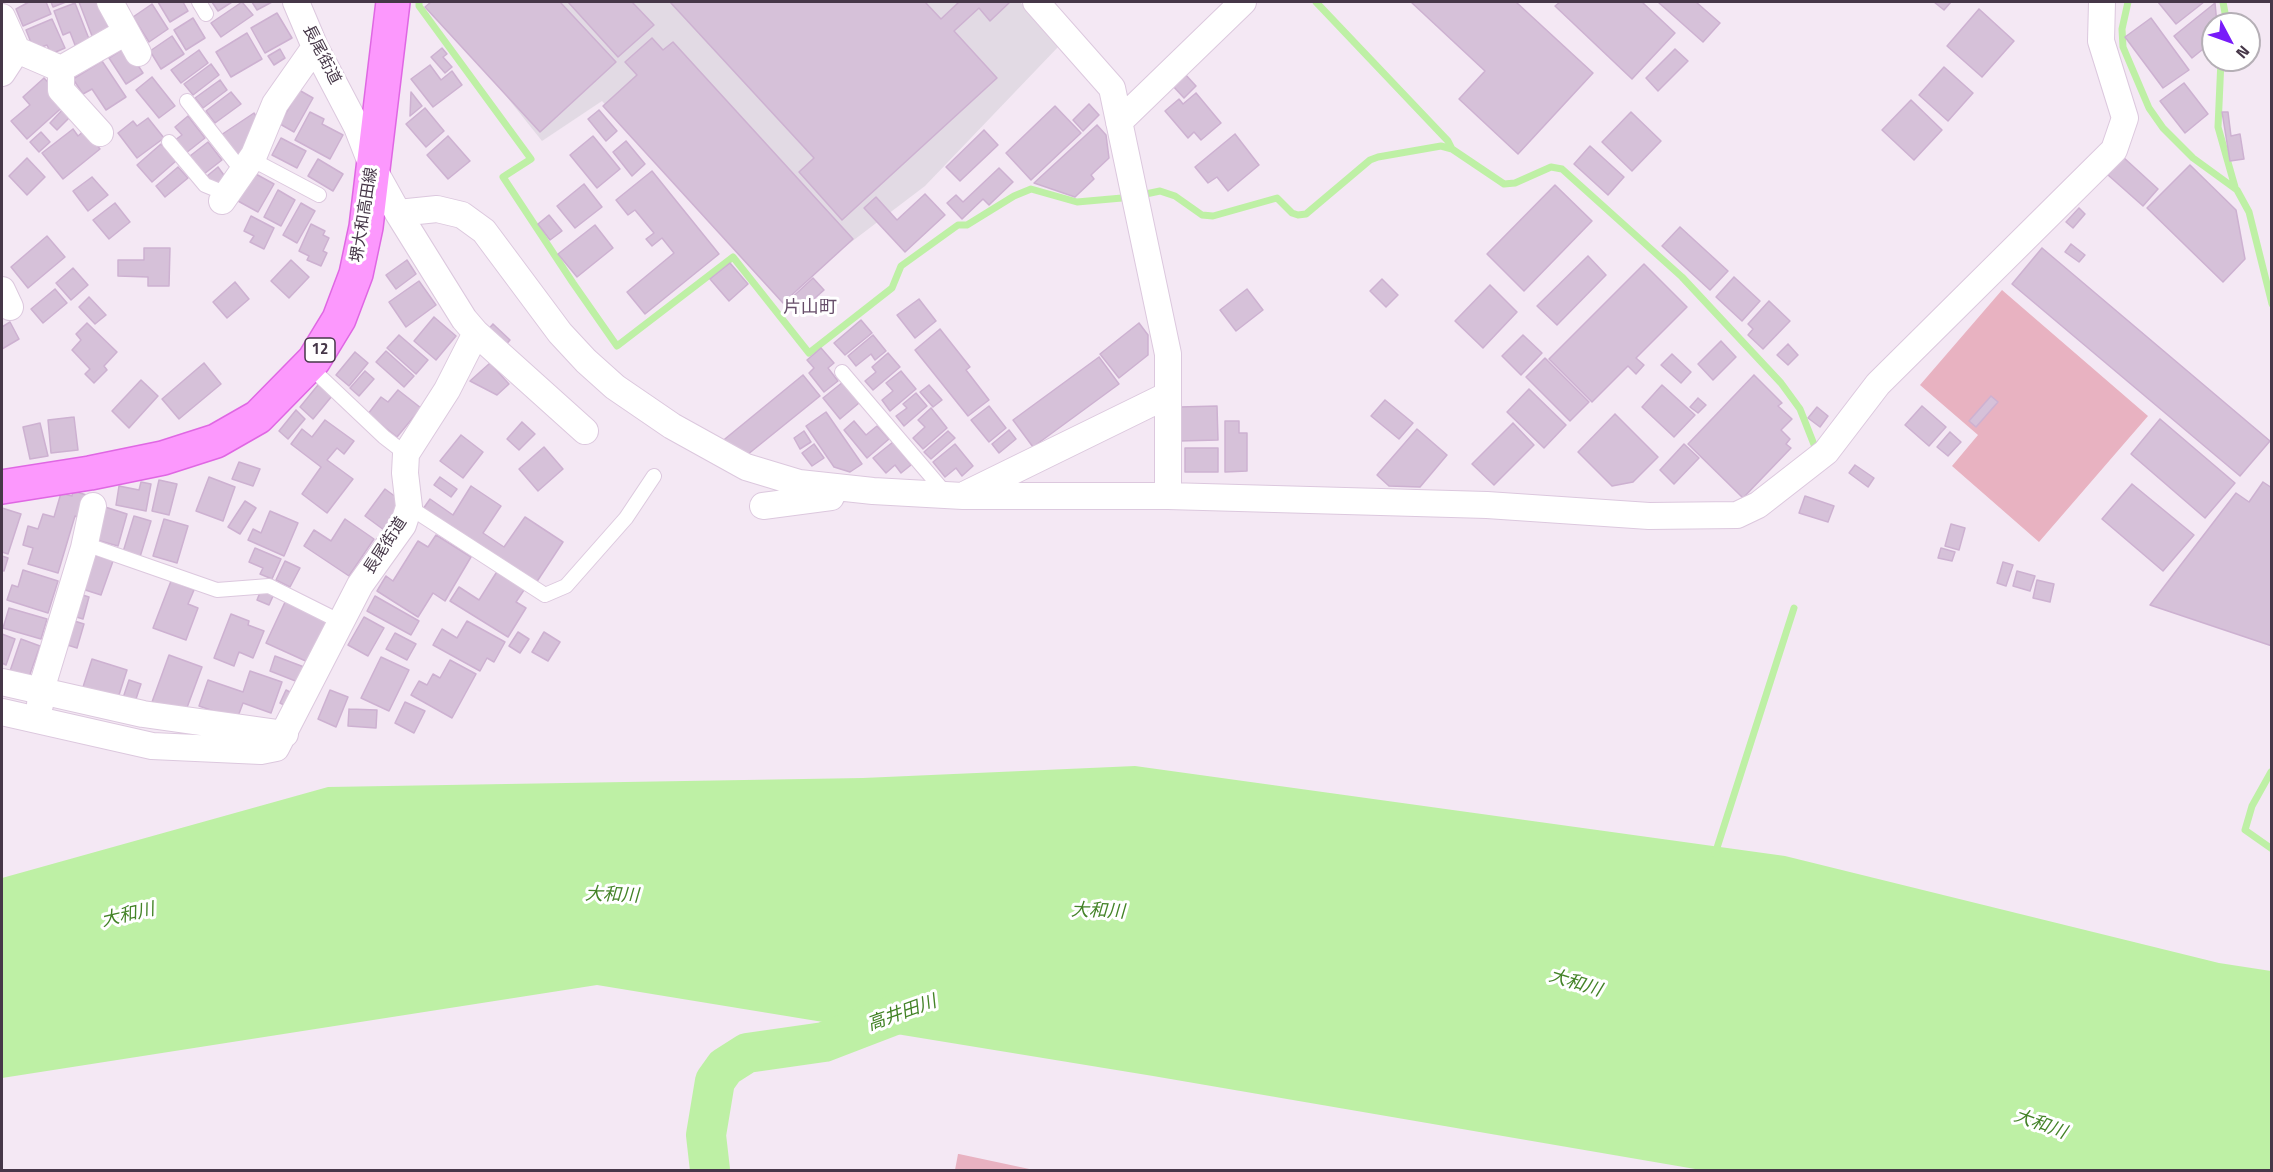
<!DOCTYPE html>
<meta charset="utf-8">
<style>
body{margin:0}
#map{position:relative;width:2273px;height:1172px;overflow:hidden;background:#f4e8f4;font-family:"Titillium Web",sans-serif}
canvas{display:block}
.frame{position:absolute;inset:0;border:3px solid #463748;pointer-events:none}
.north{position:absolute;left:2201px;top:12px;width:60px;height:60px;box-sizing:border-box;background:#fff;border:2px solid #b5afb6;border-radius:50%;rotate:131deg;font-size:16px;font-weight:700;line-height:24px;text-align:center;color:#463748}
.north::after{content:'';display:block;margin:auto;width:21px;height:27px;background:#781bf9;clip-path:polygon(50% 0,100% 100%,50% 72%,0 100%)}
</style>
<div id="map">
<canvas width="2273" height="1172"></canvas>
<div class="frame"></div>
<div class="north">N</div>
</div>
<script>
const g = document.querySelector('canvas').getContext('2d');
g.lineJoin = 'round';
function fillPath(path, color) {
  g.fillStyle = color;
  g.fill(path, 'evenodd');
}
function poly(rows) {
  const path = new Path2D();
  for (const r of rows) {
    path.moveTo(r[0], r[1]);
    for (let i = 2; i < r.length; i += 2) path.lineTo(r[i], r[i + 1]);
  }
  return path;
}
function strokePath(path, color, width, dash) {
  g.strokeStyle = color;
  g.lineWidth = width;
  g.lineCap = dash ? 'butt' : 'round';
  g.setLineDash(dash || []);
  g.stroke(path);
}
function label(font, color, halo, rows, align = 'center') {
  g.font = font + ' "Titillium Web","Noto Sans JP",sans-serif';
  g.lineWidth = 6;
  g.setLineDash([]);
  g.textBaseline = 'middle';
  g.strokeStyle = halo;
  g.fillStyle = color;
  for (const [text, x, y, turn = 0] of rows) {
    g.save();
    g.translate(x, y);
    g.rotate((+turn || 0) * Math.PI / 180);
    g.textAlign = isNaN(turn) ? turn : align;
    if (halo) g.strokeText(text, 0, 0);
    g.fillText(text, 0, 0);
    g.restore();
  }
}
const industrial = poly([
 [431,2,1020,2,1059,46,925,186,784,293,602,101,542,141]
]);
const green = poly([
 [2002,290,2148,416,2039,542,1952,466,1978,435,1920,385],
 [958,1154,959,1154,1034,1170,955,1170]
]);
const water = poly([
 [1135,766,1785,856,2219,963,2271,971,2271,1170,1701,1170,1153,1076,597,985,2,1078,2,878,328,787,863,778]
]);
const stream = poly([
 [419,2,419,6,531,159,503,177,573,283,617,346,733,257,809,353,892,288,901,266,958,225,967,225,1014,196,1031,189,1077,202,1122,198],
 [1316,2,1448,141,1452,149],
 [2128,2,2122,29,2123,47,2149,108,2163,128,2193,158,2237,190,2249,212,2272,304],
 [2223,2,2227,24],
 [2221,60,2218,127,2235,187],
 [1141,195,1160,191,1175,196,1202,215,1213,216,1277,198,1292,213,1298,215,1306,214,1370,160,1378,157,1441,146,1452,149,1504,184,1515,183,1551,167,1562,169,1682,277,1781,383,1800,409,1815,447],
 [2271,772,2252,806,2245,830,2272,849],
 [1715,854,1794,608]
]);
const river = poly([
 [710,1170,706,1135,715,1081,725,1067,747,1053,824,1042,910,1009]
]);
const building = poly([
 [29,2,46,2,51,14,23,26,16,9,29,2],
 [51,2,66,2,53,7,51,2],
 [79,2,98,2,109,29,92,36,79,2],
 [158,2,183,2,188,11,170,22,158,2],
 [212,2,232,2,218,11,212,2],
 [242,2,253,15,221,37,211,23,242,2],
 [252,2,272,2,257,10,252,2],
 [431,2,560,2,616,62,540,132,425,7,431,2],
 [568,2,632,2,654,25,618,57,568,2],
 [670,2,925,2,941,19,959,2,1010,2,990,21,979,8,954,31,997,78,842,220,799,172,814,158,670,2],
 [1411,2,1516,2,1593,73,1518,154,1459,99,1485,71,1411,2],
 [1560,2,1642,2,1675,33,1632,79,1555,6,1560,2],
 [1658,2,1696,2,1720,23,1703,42,1658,2],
 [1934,2,1951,2,1944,10,1934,2],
 [2158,2,2204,2,2176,24,2158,2],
 [75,3,89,39,75,45,70,32,63,35,54,11,75,3],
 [2215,3,2217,24,2213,24,2213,41,2192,58,2174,36,2215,3],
 [152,4,168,29,149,42,133,17,152,4],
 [1979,9,2014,41,1982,77,1947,46,1979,9],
 [277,13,292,38,265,53,251,28,277,13],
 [193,18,205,38,186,50,174,30,193,18],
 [2151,18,2189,70,2163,88,2125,37,2151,18],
 [52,19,65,48,51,54,47,45,34,50,26,30,52,19],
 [247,33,262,59,231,77,216,52,247,33],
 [172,36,184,54,161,69,150,51,172,36],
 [652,38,663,50,673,42,853,239,783,303,603,106,637,75,625,62,652,38],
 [126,47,143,73,126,84,109,58,126,47],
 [442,48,447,54,443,57,452,67,445,73,431,57,442,48],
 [280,49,285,58,274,65,268,56,280,49],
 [1675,49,1688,61,1658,91,1646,78,1675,49],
 [199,50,208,63,181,83,171,70,199,50],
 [102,61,126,97,106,110,92,89,83,94,73,79,102,61],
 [211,64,219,75,193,95,184,84,211,64],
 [430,65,441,80,452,71,462,85,433,107,411,79,430,65],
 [1944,67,1973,93,1948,121,1919,95,1944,67],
 [1184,73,1196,86,1184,98,1172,85,1184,73],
 [152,77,175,106,159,118,136,90,152,77],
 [44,78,67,103,27,139,11,121,30,105,23,97,44,78],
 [220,80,227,90,203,108,195,98,220,80],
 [2184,83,2208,114,2185,133,2160,101,2184,83],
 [299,90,313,98,294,132,280,124,299,90],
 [231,92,241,104,215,123,206,111,231,92],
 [411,92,422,106,410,116,411,92],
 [1196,93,1221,123,1201,140,1194,132,1188,138,1165,111,1179,99,1183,104,1196,93],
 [1911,100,1942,130,1914,160,1882,130,1911,100],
 [1089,104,1099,115,1083,131,1073,120,1089,104],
 [1055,106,1081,133,1031,180,1006,153,1055,106],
 [65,107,73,114,57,130,50,123,65,107],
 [425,108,444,131,426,147,406,124,425,108],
 [599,110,617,131,606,141,588,119,599,110],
 [310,112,324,119,322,124,343,135,330,159,295,140,310,112],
 [1631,112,1661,141,1632,171,1602,142,1631,112],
 [2222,112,2228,112,2231,136,2240,134,2244,159,2230,161,2222,112],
 [254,113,262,125,249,147,236,157,221,135,254,113],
 [188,116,205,138,186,153,175,140,182,135,175,127,188,116],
 [148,118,164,138,137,158,118,133,133,121,137,126,148,118],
 [1097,125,1106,135,1109,158,1091,175,1094,179,1075,197,1034,183,1097,125],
 [73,129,78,136,85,130,100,149,63,179,42,153,73,129],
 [984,130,998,145,960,181,946,167,984,130],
 [41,132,50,142,39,152,30,142,41,132],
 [1235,134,1259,165,1228,191,1217,177,1208,183,1195,167,1235,134],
 [448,136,470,161,448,179,427,155,448,136],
 [593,136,620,169,597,188,570,155,593,136],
 [281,138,306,151,297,168,272,155,281,138],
 [626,141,645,164,632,176,613,152,626,141],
 [208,142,222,160,204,174,190,156,208,142],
 [161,144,176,161,152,182,137,165,161,144],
 [1590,146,1624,177,1608,195,1574,164,1590,146],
 [2123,157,2158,189,2143,206,2108,175,2123,157],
 [27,158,45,177,27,195,9,176,27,158],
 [318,159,343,174,333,191,308,176,318,159],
 [2190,165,2236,210,2245,259,2223,282,2147,208,2190,165],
 [178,167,188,178,165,197,156,186,178,167],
 [218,167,226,178,214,186,207,176,218,167],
 [999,168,1013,182,989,205,983,199,962,219,947,203,956,195,963,202,999,168],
 [652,171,719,254,645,314,627,292,674,253,662,238,652,246,646,239,654,233,635,210,628,215,616,200,652,171],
 [254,173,274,184,258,212,238,201,254,173],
 [92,177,108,195,88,211,73,191,92,177],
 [584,184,602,207,575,228,557,206,584,184],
 [1555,185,1592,221,1524,291,1487,254,1555,185],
 [278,190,295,200,281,226,264,217,278,190],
 [925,194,945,215,905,252,864,208,876,197,897,220,925,194],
 [115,203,130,222,109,239,93,220,115,203],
 [301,203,315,211,297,243,283,235,301,203],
 [2079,208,2085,214,2073,228,2066,222,2079,208],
 [549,215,562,231,550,240,538,224,549,215],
 [251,216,274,228,264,249,250,242,254,236,244,231,251,216],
 [311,224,325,231,323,235,329,238,323,251,327,253,321,266,307,260,309,256,299,251,311,224],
 [595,225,613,248,577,277,558,254,595,225],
 [1680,227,1728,271,1710,290,1662,246,1680,227],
 [47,236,65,257,28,288,11,267,47,236],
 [2071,244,2085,255,2079,262,2065,252,2071,244],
 [144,248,170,248,169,286,148,286,148,277,118,276,118,260,144,260,144,248],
 [2042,248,2270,441,2240,476,2012,284,2042,248],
 [1588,256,1606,275,1557,325,1537,306,1588,256],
 [291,260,309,277,289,298,271,281,291,260],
 [407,260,416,274,396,289,386,275,407,260],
 [730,263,748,284,729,301,710,279,730,263],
 [1644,264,1687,307,1636,358,1644,365,1636,374,1628,366,1592,402,1549,359,1644,264],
 [73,268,88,285,71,300,56,283,73,268],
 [1734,277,1760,301,1742,321,1716,297,1734,277],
 [813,278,824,290,796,315,786,303,813,278],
 [1382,279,1398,295,1386,307,1370,291,1382,279],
 [419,281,436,305,406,327,389,302,419,281],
 [235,282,249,299,227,318,213,302,235,282],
 [1490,285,1517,312,1483,348,1455,321,1490,285],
 [55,289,67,303,43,323,31,309,55,289],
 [1247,289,1263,310,1236,331,1220,310,1247,289],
 [89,297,106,315,95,324,79,307,89,297],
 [919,299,936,321,915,338,897,315,919,299],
 [1769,301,1790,321,1763,349,1748,335,1753,329,1748,324,1769,301],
 [434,317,456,336,436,360,414,341,434,317],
 [861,320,872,333,845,355,834,343,861,320],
 [10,322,19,339,2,349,2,327,10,322],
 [87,323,117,352,104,366,107,370,94,383,85,374,90,369,72,350,81,340,76,334,87,323],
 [1139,323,1148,335,1148,355,1119,378,1100,354,1139,323],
 [493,324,510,340,503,348,486,332,493,324],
 [940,329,970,367,966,370,989,400,968,416,915,350,940,329],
 [399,335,428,360,416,374,387,348,399,335],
 [873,335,886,351,875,360,871,354,856,366,848,356,873,335],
 [1523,335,1542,353,1521,375,1502,356,1523,335],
 [1721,341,1736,357,1713,380,1698,364,1721,341],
 [1788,344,1798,355,1788,365,1777,355,1788,344],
 [821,348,834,363,828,368,838,381,824,392,809,373,814,368,807,360,821,348],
 [386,351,414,376,404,387,376,362,386,351],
 [355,352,368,363,349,386,336,375,355,352],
 [888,353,900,367,873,390,865,381,876,372,872,367,888,353],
 [1672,354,1691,372,1681,383,1661,365,1672,354],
 [1099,357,1119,384,1033,447,1013,420,1099,357],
 [1545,358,1589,402,1570,421,1526,377,1545,358],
 [204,363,221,384,179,419,162,399,204,363],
 [490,363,509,384,497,395,470,381,490,363],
 [365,371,374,379,359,396,350,388,365,371],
 [901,371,916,389,890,411,882,400,893,391,886,383,901,371],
 [803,375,820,396,747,455,720,443,803,375],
 [1754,375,1782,403,1778,406,1792,419,1781,430,1790,439,1786,444,1791,448,1743,498,1688,444,1754,375],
 [141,380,158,396,129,428,112,411,141,380],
 [843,382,859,403,840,419,823,398,843,382],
 [318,385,332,396,313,419,300,407,318,385],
 [929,385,942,400,933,407,920,392,929,385],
 [1662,385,1695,415,1674,437,1642,407,1662,385],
 [1529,389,1566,425,1544,448,1507,412,1529,389],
 [398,390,421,408,397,437,368,414,381,397,388,402,398,390],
 [916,393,927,406,904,426,896,416,907,408,903,404,916,393],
 [1991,396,1998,402,1976,427,1969,421,1991,396],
 [1698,398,1706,405,1698,413,1690,407,1698,398],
 [1385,400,1413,423,1399,439,1371,416,1385,400],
 [989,406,1006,428,989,442,971,420,989,406],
 [1217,406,1218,440,1179,441,1179,407,1217,406],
 [1922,406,1946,427,1929,446,1905,425,1922,406],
 [1817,407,1828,416,1820,427,1808,418,1817,407],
 [931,408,947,428,923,449,913,438,925,427,918,420,931,408],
 [296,410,305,419,288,439,279,431,296,410],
 [826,412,862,464,850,472,834,467,806,426,826,412],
 [1615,414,1658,457,1633,482,1612,486,1578,452,1615,414],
 [74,417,78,450,51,453,48,420,74,417],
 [2160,419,2235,483,2205,518,2131,454,2160,419],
 [325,420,354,441,344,454,337,448,327,460,353,479,327,513,302,494,321,467,291,444,302,429,312,437,325,420],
 [854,421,866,435,877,426,889,439,867,458,844,430,854,421],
 [1225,421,1239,421,1239,433,1247,433,1247,471,1225,472,1225,421],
 [522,422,535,434,519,450,507,439,522,422],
 [40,423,48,456,30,459,23,427,40,423],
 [1513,423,1534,445,1494,485,1472,464,1513,423],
 [1417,429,1447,455,1420,487,1389,486,1377,475,1417,429],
 [1009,430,1016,439,999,453,992,444,1009,430],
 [804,431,811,442,800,449,794,438,804,431],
 [948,431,955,438,931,459,924,452,948,431],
 [1950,432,1961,442,1948,456,1937,447,1950,432],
 [461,435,483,452,463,478,440,461,461,435],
 [893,442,911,465,901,473,895,465,886,473,873,458,893,442],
 [814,444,824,458,812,466,802,453,814,444],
 [955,444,973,466,962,476,956,468,945,477,933,462,955,444],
 [1684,444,1699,458,1674,484,1660,470,1684,444],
 [544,447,563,469,538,491,519,469,544,447],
 [1185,448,1218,448,1218,472,1185,472,1185,448],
 [239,462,260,469,253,486,232,479,239,462],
 [1855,465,1874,478,1868,487,1849,473,1855,465],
 [209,477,235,487,223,521,196,511,209,477],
 [440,477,457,489,451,497,434,485,440,477],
 [159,480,177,484,169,515,152,511,159,480],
 [141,482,151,484,146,511,116,505,119,486,139,490,141,482],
 [2263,482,2272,488,2272,646,2150,605,2236,493,2249,502,2263,482],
 [2132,484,2194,535,2163,571,2102,519,2132,484],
 [471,486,501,506,483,533,504,547,525,517,563,542,536,583,423,509,430,499,453,515,471,486],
 [385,489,404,503,384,530,365,516,385,489],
 [73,491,90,496,83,519,75,516,58,573,28,564,33,548,23,545,28,526,38,529,43,514,54,517,61,493,72,496,73,491],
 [1805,496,1834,506,1828,522,1799,513,1805,496],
 [245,501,256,508,240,534,228,527,245,501],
 [102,506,127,514,118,546,93,539,102,506],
 [2,508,21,514,8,554,2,552,2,508],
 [270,511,298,523,284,556,248,540,253,529,261,533,270,511],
 [134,516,151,521,140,557,123,552,134,516],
 [164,519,188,526,177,563,153,556,164,519],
 [345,519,374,539,349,576,304,546,314,530,331,541,345,519],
 [1951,524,1965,528,1959,550,1945,546,1951,524],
 [436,535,471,557,445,601,433,593,418,617,377,591,386,576,393,581,418,541,428,547,436,535],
 [255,548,281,559,272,579,260,574,263,568,249,562,255,548],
 [1941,548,1955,552,1952,561,1938,558,1941,548],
 [91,554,113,561,101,595,79,588,91,554],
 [2,556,8,558,4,571,2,570,2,556],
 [285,561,300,568,290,587,276,580,285,561],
 [2003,562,2013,565,2006,586,1997,583,2003,562],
 [23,570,58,581,48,613,7,600,12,585,18,587,23,570],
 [498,570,526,587,516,602,526,608,508,637,450,601,459,587,479,600,498,570],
 [2017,571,2035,576,2030,591,2013,586,2017,571],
 [2037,580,2054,584,2050,602,2033,598,2037,580],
 [171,581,194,590,188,604,198,608,186,640,153,628,171,581],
 [261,590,274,594,269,605,257,600,261,590],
 [76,593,89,597,83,619,70,615,76,593],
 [375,596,419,621,411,635,367,611,375,596],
 [286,600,330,620,310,663,266,643,286,600],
 [9,608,47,619,41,639,3,628,9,608],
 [231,614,249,621,248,625,264,631,253,658,239,652,234,666,214,658,231,614],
 [364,617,384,628,368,656,348,645,364,617],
 [68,619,84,624,77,648,61,643,68,619],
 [467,621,505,642,494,662,487,658,480,671,433,645,442,629,457,638,467,621],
 [518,632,529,639,520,653,509,646,518,632],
 [544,632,560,642,548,661,532,652,544,632],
 [395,633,416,644,407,660,386,649,395,633],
 [2,634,15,639,6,665,2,663,2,634],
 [21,639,40,646,29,677,10,671,21,639],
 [169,655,202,667,185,713,152,702,169,655],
 [275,656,304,667,298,682,270,671,275,656],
 [381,657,409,670,389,711,361,698,381,657],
 [92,659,127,670,118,698,83,687,92,659],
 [450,660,476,674,452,718,411,695,419,681,427,685,433,674,440,678,450,660],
 [250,671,282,682,271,713,243,703,237,719,199,706,208,680,243,692,250,671],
 [129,680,141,684,134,705,122,701,129,680],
 [286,690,296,695,290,708,280,703,286,690],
 [330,690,348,697,336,727,318,719,330,690],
 [405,702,425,711,414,733,395,723,405,702],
 [349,709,377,710,376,728,348,726,349,709]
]);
const lane = poly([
 [199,2,206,14],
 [187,101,242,171],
 [169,142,205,185,227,194],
 [251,159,319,195],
 [309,366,384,437,406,454],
 [842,372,947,495],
 [409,507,545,595,566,586,626,518,654,476],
 [85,544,217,590,269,586,341,622]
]);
const street = poly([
 [110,2,138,53],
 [1036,2,1112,88,1168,354,1168,496],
 [2,17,17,50,61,69,61,90,100,133],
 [61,69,126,32],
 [2,73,17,50],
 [1119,122,1243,2],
 [222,201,254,155,275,104,315,47],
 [398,213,437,209,462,215,484,231,560,333,586,361,615,387,672,426,746,467,799,483,873,491,963,496,1168,496,1487,505,1649,516,1737,515,1758,505,1826,452,1878,384,2114,150,2125,118,2101,41,2102,2],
 [2,290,10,307],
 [476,333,585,431],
 [968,493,1168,395],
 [763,506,831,497],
 [2,682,143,714,285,734],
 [40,705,41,690,84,548,93,506],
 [2,712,152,746,261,751,276,748,360,585,403,525,409,507,405,473,406,454,447,390,476,333,464,319,398,213,373,168,357,127,315,47,296,2]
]);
const primary = poly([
 [2,487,90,473,163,458,216,441,258,417,314,360,339,319,356,274,366,227,393,2]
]);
const shields = [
 [320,350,30]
];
const shieldNames = [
 ["12",320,350]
];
const streetNames = [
 ["長尾街道",321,55,63],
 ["堺大和高田線",365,215,-81],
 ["長尾街道",386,546,-57]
];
const neighbourhoodNames = [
 ["片山町",810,309]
];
const waterNames = [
 ["大和川",612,896,2],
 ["大和川",1098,912,2],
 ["大和川",128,916,-13],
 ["大和川",1575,984,17],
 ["高井田川",902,1014,-20],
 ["大和川",2040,1125,20]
];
fillPath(industrial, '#e2dae4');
fillPath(green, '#e8b2c1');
fillPath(water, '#bef0a5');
strokePath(stream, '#bef0a5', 7);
strokePath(river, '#bef0a5', 40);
fillPath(building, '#d6c1d9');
strokePath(building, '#cdb1d1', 1.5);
strokePath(lane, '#dcc8de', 16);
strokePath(street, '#dcc8de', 28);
strokePath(primary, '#df67e3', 36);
strokePath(lane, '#fff', 14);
strokePath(street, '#fff', 26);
strokePath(primary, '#fc98fd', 33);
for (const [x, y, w] of shields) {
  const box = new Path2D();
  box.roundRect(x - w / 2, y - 12, w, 24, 4.5);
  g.fillStyle = '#fff';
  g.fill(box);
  strokePath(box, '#463748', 1.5);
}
label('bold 15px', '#463748', null, shieldNames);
label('16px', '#463748', '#fff', streetNames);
label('18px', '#674e6a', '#fff', neighbourhoodNames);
label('italic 18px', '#438327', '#fff', waterNames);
</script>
